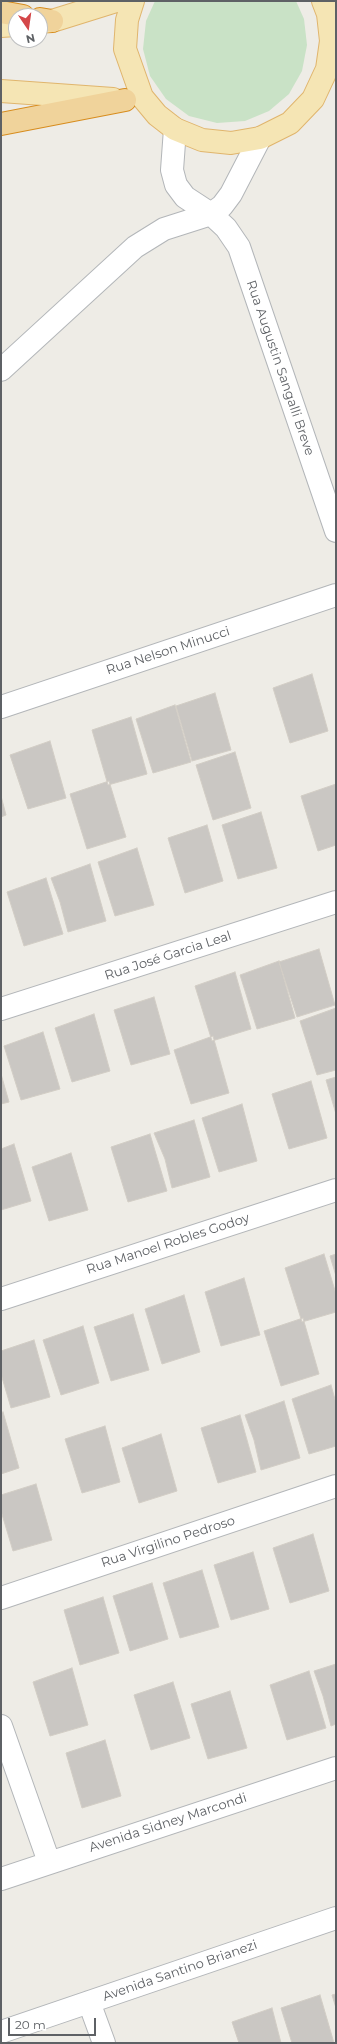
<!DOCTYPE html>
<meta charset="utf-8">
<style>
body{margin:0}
#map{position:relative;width:337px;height:2044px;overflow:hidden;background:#eeece6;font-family:Montserrat,sans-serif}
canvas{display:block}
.frame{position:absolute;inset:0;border:2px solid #5e6165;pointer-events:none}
.north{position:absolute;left:8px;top:8px;width:40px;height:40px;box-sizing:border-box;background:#fff;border:1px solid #bfc0c1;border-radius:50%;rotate:167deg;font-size:11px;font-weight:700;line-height:16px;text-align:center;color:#5e6165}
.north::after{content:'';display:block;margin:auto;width:14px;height:18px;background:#d44749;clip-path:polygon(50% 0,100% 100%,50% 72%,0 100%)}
.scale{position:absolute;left:8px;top:2018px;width:88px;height:18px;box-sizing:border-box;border:2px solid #5e6165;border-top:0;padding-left:5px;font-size:12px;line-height:14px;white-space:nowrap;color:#5e6165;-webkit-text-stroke:3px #fff;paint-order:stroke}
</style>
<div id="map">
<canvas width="337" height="2044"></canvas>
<div class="frame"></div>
<div class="north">N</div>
<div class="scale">20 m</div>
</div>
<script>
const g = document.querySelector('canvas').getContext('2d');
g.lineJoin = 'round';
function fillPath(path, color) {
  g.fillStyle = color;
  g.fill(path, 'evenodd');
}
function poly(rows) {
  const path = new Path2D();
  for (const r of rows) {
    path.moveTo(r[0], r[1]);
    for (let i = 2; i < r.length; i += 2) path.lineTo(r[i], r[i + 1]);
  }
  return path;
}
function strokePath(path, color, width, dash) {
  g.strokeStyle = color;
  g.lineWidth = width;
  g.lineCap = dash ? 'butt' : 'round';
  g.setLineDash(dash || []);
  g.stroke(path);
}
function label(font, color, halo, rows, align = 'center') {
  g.font = font + ' Montserrat,sans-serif';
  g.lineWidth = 3;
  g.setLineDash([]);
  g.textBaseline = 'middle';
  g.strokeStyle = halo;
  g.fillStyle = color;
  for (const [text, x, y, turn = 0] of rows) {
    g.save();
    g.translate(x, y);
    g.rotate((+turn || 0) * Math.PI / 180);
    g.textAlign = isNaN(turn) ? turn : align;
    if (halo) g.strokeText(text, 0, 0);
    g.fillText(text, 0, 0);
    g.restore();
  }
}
const green = poly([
 [155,1,296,1,304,19,307,45,302,71,289,94,269,111,245,121,217,123,189,116,166,99,150,76,143,49,146,21]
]);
const building = poly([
 [312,674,328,731,290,743,273,688,312,674],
 [215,693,231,750,192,761,176,706,215,693],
 [175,705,191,762,153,773,136,719,175,705],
 [131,717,147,774,108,785,92,730,131,717],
 [50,741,66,798,28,809,10,755,50,741],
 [235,752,251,808,213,820,196,765,235,752],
 [109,781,126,837,87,849,70,794,109,781],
 [336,784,336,845,318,851,301,796,336,784],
 [1,796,6,815,1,817,1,796],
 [261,812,277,868,238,879,222,825,261,812],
 [207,825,223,881,185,893,168,838,207,825],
 [137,848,154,905,115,916,98,862,137,848],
 [90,864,106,921,68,932,60,902,51,878,90,864],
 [46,878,63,934,24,946,7,892,46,878],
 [319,949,335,1005,297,1017,279,962,319,949],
 [279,961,295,1018,257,1029,240,975,279,961],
 [235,972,251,1029,212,1041,195,986,235,972],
 [154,997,170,1054,131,1065,114,1010,154,997],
 [336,1008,336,1070,317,1075,300,1021,336,1008],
 [94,1014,110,1071,72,1082,55,1028,94,1014],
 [43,1032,60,1089,21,1100,4,1046,43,1032],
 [213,1036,229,1093,191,1104,174,1050,213,1036],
 [1,1074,9,1102,1,1104,1,1074],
 [336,1077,336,1114,326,1080,336,1077],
 [311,1081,327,1138,289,1149,272,1094,311,1081],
 [242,1104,257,1161,219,1172,202,1118,242,1104],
 [194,1120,210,1177,172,1188,165,1159,154,1133,194,1120],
 [150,1134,167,1191,128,1202,111,1147,150,1134],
 [14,1144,31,1201,1,1210,1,1149,14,1144],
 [71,1153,88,1210,49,1221,32,1167,71,1153],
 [324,1254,336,1294,336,1312,302,1322,285,1268,324,1254],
 [336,1254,336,1276,330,1256,336,1254],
 [244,1278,260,1335,221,1346,205,1292,244,1278],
 [184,1295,200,1352,162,1364,145,1309,184,1295],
 [133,1314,149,1370,111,1381,94,1327,133,1314],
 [303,1318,319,1374,281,1386,264,1331,303,1318],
 [83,1326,99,1383,61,1395,43,1340,83,1326],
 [34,1340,50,1397,11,1408,1,1374,1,1351,34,1340],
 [331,1385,336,1403,336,1446,309,1454,292,1399,331,1385],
 [284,1401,300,1458,261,1470,254,1440,245,1415,284,1401],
 [3,1412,19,1468,1,1474,1,1413,3,1412],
 [240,1415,256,1472,218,1483,201,1428,240,1415],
 [105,1426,120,1482,82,1493,65,1439,105,1426],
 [161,1434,177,1491,139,1503,122,1448,161,1434],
 [36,1484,52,1540,13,1551,1,1511,1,1495,36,1484],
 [313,1534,329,1591,290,1603,273,1548,313,1534],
 [253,1552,269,1609,231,1620,214,1565,253,1552],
 [202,1570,219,1627,180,1638,163,1583,202,1570],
 [152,1583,168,1639,130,1651,113,1596,152,1583],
 [103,1597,119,1653,80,1665,64,1610,103,1597],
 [336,1664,336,1724,331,1726,323,1696,314,1671,336,1664],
 [72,1668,88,1725,50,1736,33,1682,72,1668],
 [309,1671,326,1728,287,1740,270,1685,309,1671],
 [173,1682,190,1738,151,1750,134,1695,173,1682],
 [230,1691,247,1748,208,1759,191,1704,230,1691],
 [105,1740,121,1796,82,1808,66,1753,105,1740],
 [336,1994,336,2008,332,1995,336,1994],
 [320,1995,334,2043,292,2043,281,2008,320,1995],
 [272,2008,281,2043,239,2043,232,2022,272,2008]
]);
const minor = poly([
 [175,129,172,170,176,185,185,197,211,214,226,228,239,247,336,531],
 [1,370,135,247,164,229,211,214,222,206,231,194,260,138],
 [1,707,336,595],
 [1,1009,336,902],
 [1,1299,336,1190],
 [1,1598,336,1486],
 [1,1726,49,1862],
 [1,1879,336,1768],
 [89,2002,104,2043],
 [1,2032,336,1918]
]);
const major = poly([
 [133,1,127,20,125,49,142,97,157,115,175,129,202,140,231,143,260,138,290,123,313,99,327,69,331,41,328,14,323,1],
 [40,22,52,21,116,1],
 [1,26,16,25],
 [1,91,113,99]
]);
const highway = poly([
 [1,12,23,16],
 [40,19,52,21],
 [1,124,125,100]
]);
const streetNames = [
 ["Rua Augustin Sangalli Breve",280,368,71],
 ["Rua Nelson Minucci",168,651,-18],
 ["Rua José Garcia Leal",168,956,-18],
 ["Rua Manoel Robles Godoy",168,1244,-18],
 ["Rua Virgilino Pedroso",168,1542,-18],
 ["Avenida Sidney Marcondi",168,1823,-18],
 ["Avenida Santino Brianezi",180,1971,-19]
];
fillPath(green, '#c9e2c6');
fillPath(building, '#cac7c3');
strokePath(building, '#d2cdc5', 1);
strokePath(minor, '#b3b6b9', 24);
strokePath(major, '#e0b56d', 24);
strokePath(highway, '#d78c1d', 24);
strokePath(minor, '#fff', 22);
strokePath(major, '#f5e5b4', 22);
strokePath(highway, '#f0d39b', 22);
label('13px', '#5e6165', '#fff', streetNames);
</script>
